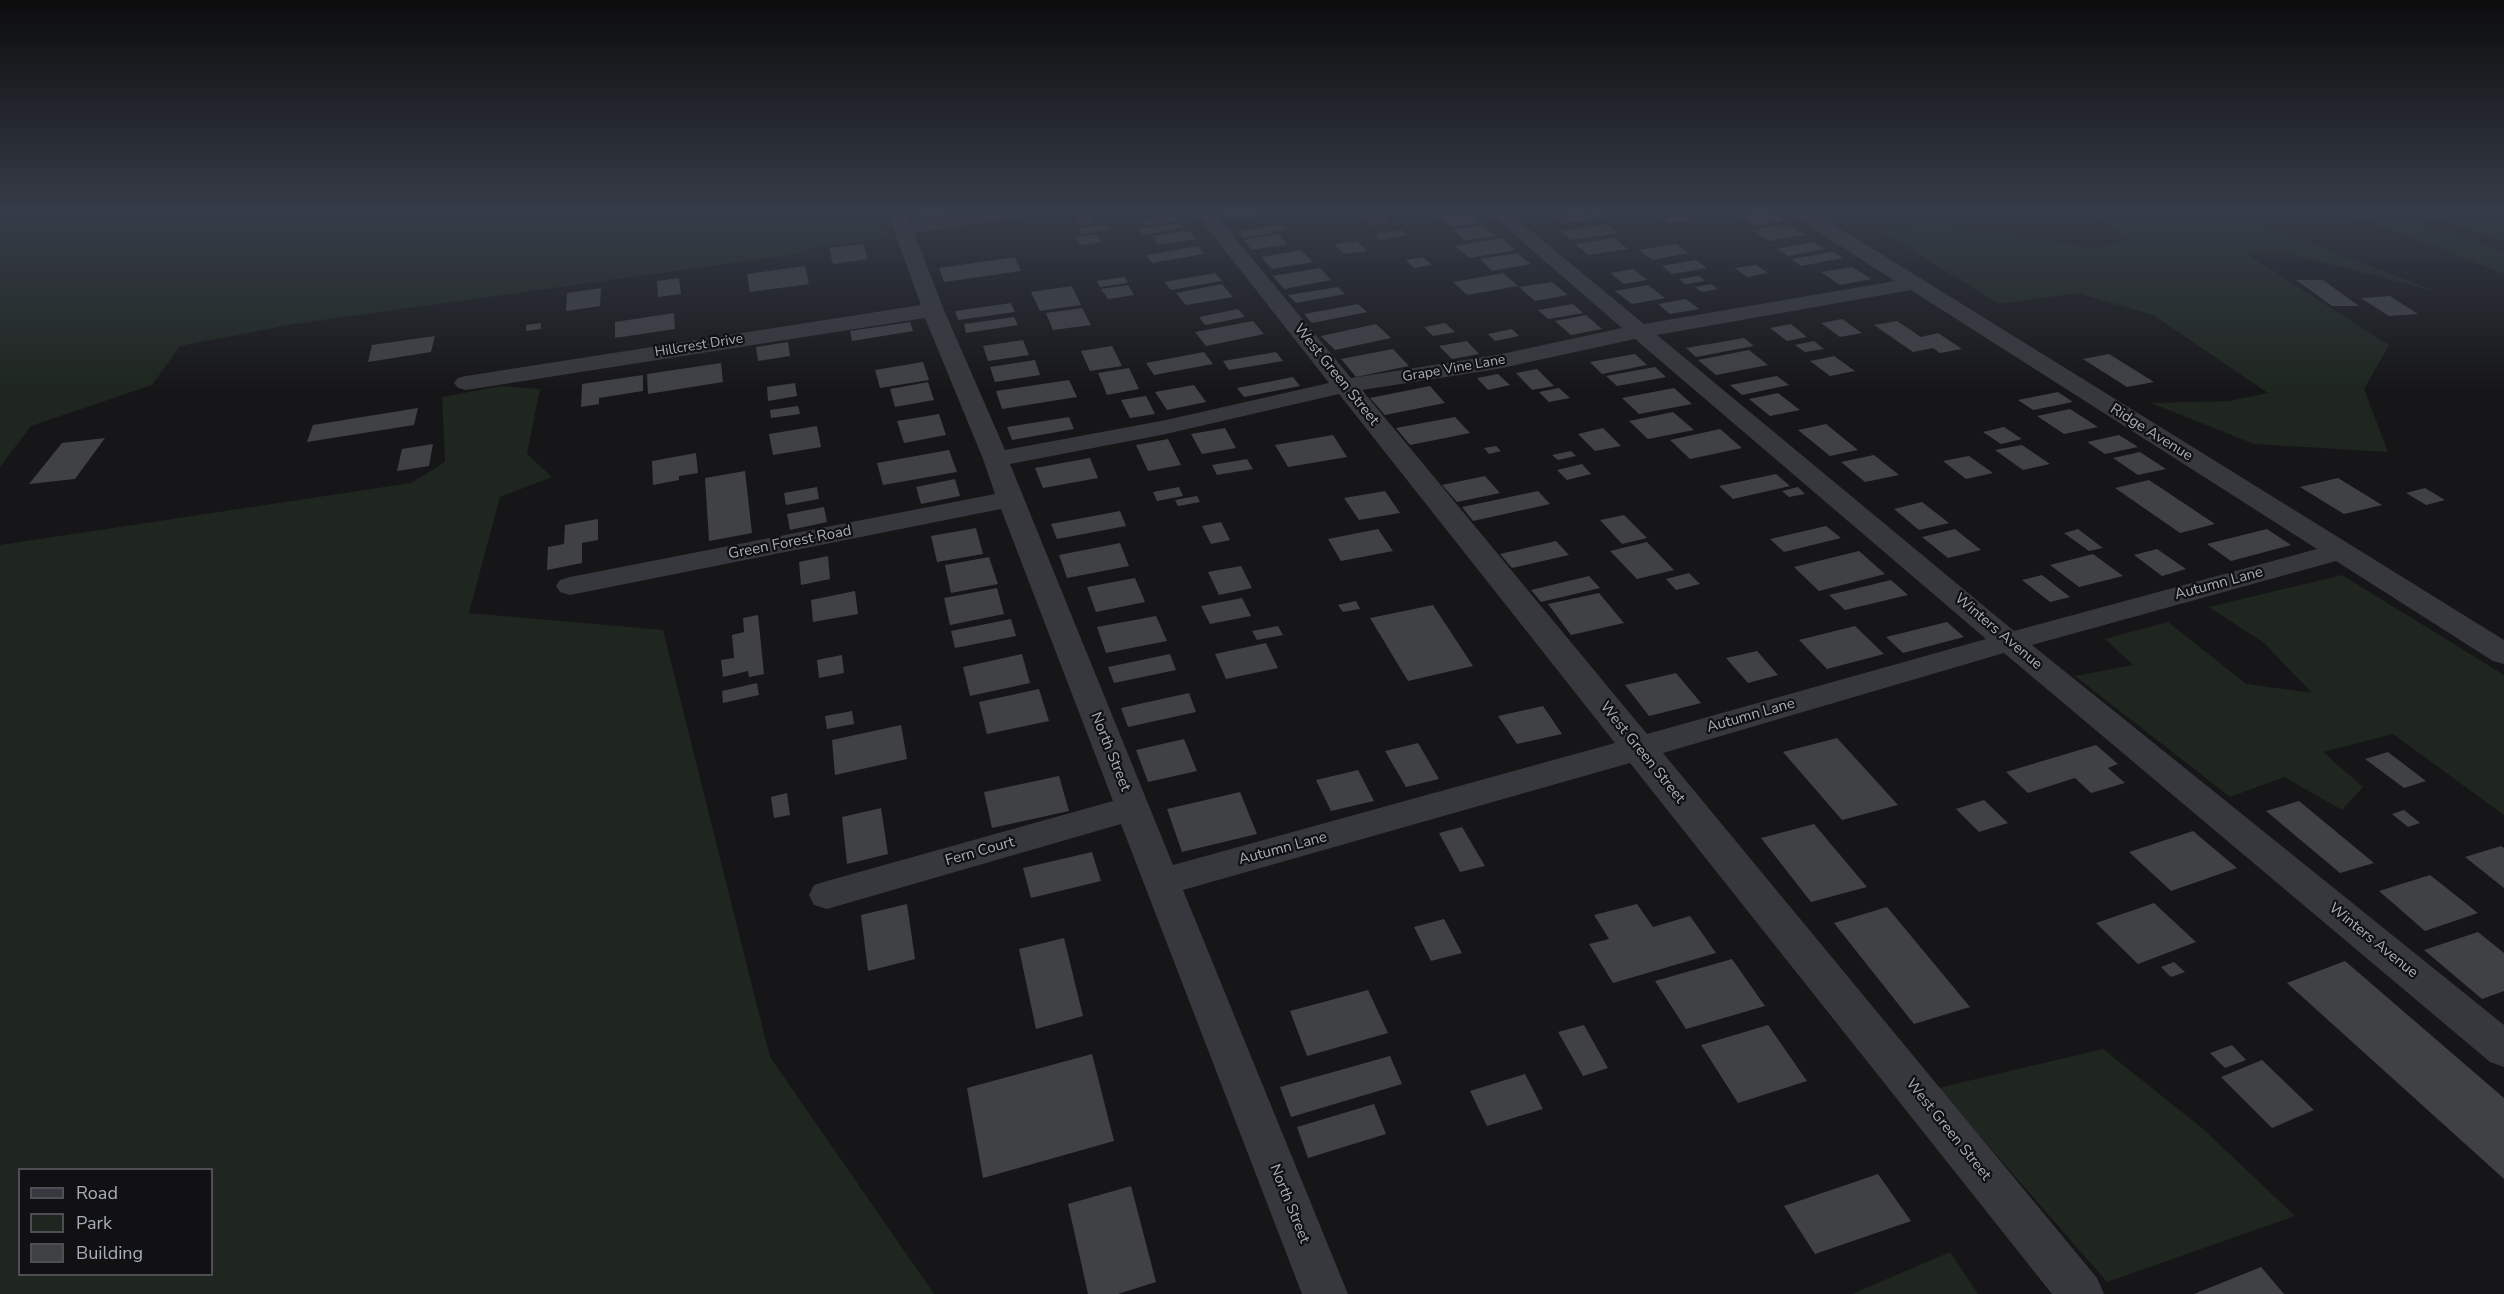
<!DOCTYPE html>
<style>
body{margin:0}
#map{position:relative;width:2504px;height:1294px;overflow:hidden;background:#161618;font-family:"Nunito Sans",sans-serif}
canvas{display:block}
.legend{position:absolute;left:18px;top:1168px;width:195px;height:108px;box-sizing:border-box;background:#111113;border:2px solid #4d4f55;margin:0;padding:8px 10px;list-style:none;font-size:18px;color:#a8adb8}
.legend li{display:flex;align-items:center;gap:12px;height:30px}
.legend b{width:30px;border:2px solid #4d4f55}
</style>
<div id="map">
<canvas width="2504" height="1294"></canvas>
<ul class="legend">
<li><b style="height:8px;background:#37383d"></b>Road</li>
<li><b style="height:16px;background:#1e261f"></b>Park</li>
<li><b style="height:16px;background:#404145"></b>Building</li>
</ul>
</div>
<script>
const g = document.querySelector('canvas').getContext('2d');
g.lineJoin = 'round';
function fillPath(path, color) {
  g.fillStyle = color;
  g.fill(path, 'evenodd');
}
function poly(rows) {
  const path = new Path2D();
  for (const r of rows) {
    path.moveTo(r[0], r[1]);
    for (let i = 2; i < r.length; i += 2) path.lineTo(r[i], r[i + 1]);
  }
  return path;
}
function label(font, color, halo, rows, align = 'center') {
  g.font = font + ' "Nunito Sans",sans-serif';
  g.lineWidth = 4.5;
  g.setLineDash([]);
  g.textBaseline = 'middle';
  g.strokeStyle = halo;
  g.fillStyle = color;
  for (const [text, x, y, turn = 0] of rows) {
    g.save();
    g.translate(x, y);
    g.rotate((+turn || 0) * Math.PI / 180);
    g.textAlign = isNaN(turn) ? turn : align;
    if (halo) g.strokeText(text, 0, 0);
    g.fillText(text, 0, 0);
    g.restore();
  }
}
const green = poly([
 [0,211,879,211,890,238,808,249,805,253,294,324,180,346,152,385,31,426,0,467],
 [2091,211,2227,211,2438,292,2279,251,2245,253,2389,345,2364,389,2388,452,2254,444,2151,403,2229,401,2268,393,2153,315,2078,293,1999,304,1877,229,1937,224,2096,248,2128,240],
 [2343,211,2386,211,2504,252,2504,274],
 [2413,211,2468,211,2504,221,2504,242],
 [501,386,540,389,527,454,552,477,500,497,469,613,663,630,770,1057,934,1294,0,1294,0,545,411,483,445,462,442,397],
 [20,1170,212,1170,212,1274,20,1274],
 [2342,575,2504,675,2504,815,2393,734,2323,752,2363,787,2342,810,2284,777,2230,797,2075,676,2133,665,2105,639,2168,622,2246,684,2312,693,2264,643,2209,607],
 [2103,1049,2202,1128,2295,1216,2107,1282,1938,1088],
 [1950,1252,1978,1294,1852,1294]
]);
const building = poly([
 [916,211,972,211,972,212,918,219],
 [1220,211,1277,211,1277,212,1228,220],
 [1579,211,1587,214,1600,212,1608,217,1563,224,1556,219,1561,218,1557,214],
 [1762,211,1770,211,1785,221,1754,226,1738,215],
 [1467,212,1479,223,1451,227,1439,217],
 [1173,215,1178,221,1146,226,1141,220],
 [1382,215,1390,222,1371,225,1364,218],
 [1681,215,1689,220,1670,224,1663,218],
 [1091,217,1095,223,1079,226,1075,219],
 [1180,223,1185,228,1143,235,1138,229],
 [1107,224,1110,230,1082,234,1078,228],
 [1281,224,1287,230,1243,238,1238,232],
 [1607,224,1619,233,1571,240,1560,231],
 [1787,224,1805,235,1769,241,1751,230],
 [1483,225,1496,236,1465,241,1453,230],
 [1188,230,1196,239,1158,245,1152,236],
 [1402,230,1408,235,1380,240,1375,234],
 [1096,234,1101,242,1081,245,1076,237],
 [1278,234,1287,244,1252,250,1243,240],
 [1501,238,1516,250,1469,258,1455,246],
 [1614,238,1628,249,1588,255,1575,244],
 [1357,241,1367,251,1344,254,1334,244],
 [1814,242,1825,249,1788,256,1777,249],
 [863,244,868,259,833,264,829,248],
 [1676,244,1689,253,1652,260,1639,250],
 [1198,246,1204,254,1152,263,1146,255],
 [1301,250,1313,262,1272,269,1261,257],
 [1833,252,1843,258,1801,266,1791,259],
 [1517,253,1531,264,1492,271,1480,259],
 [1015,257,1021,271,944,282,939,268],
 [1423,257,1432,265,1414,268,1406,260],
 [1696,260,1707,268,1672,274,1662,266],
 [1756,265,1768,273,1747,277,1735,268],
 [805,266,809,284,750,292,747,274],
 [1852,267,1872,279,1840,285,1821,272],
 [1320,268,1331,280,1284,289,1273,276],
 [1633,269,1647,280,1624,284,1610,273],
 [1215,273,1222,281,1171,290,1164,282],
 [1503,273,1518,286,1467,295,1453,282],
 [1699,276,1705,281,1685,284,1679,279],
 [1125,277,1128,283,1100,287,1097,281],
 [679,278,681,294,658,297,657,281],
 [2296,280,2323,280,2359,306,2332,306],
 [1552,282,1568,295,1535,301,1519,287],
 [1222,284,1233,297,1186,305,1176,293],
 [1711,284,1718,289,1702,292,1695,287],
 [1128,285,1134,295,1108,299,1101,289],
 [1648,285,1665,298,1632,304,1615,291],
 [1072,286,1081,305,1040,311,1031,292],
 [1338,287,1345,294,1296,303,1288,295],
 [601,288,600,306,566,311,567,293],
 [2390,296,2418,314,2389,316,2361,298],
 [1686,299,1699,309,1670,314,1658,304],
 [1011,303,1015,312,958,320,955,311],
 [1358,304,1367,312,1312,323,1304,314],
 [1573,304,1583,313,1548,319,1538,310],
 [1082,308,1091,325,1053,330,1046,313],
 [1238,309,1245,317,1205,325,1199,317],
 [674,313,675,329,615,338,615,322],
 [1586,315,1602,329,1571,335,1555,321],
 [1014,317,1018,325,966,333,964,324],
 [1842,319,1862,333,1840,337,1821,323],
 [1253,321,1264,334,1206,346,1195,332],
 [1897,321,1921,337,1938,333,1962,349,1940,353,1933,348,1913,352,1874,325],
 [910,322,913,331,852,341,850,331],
 [541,323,541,329,526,331,526,325],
 [1445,323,1455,332,1433,336,1424,327],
 [1376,324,1391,338,1335,350,1321,336],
 [1791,324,1807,337,1787,341,1770,328],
 [1512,329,1519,336,1495,341,1488,334],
 [435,336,431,352,368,362,372,345],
 [1744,338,1754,346,1696,357,1686,348],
 [1023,340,1029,355,988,361,983,346],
 [1467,341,1479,354,1452,359,1439,346],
 [1814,341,1824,349,1805,352,1795,345],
 [788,342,790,356,758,361,756,347],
 [1112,346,1122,366,1090,371,1081,351],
 [1393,349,1409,366,1356,377,1341,359],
 [1749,350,1768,365,1716,375,1698,360],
 [1204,352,1213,364,1154,375,1146,363],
 [1276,352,1283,361,1229,370,1223,361],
 [1635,354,1647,365,1602,374,1590,362],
 [2109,354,2154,382,2127,387,2083,359],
 [1834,356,1855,371,1830,376,1810,361],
 [1035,360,1040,375,995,382,990,367],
 [923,362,929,380,880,388,875,370],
 [721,363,723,382,648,394,647,374],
 [1655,367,1666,377,1617,386,1606,376],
 [1129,368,1139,389,1107,395,1098,373],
 [1537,369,1554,386,1532,390,1516,373],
 [1498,374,1510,385,1488,390,1477,378],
 [643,375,643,391,599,398,599,404,581,407,582,384],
 [1777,376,1789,385,1742,395,1730,385],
 [1293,377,1300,386,1244,397,1237,388],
 [1069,380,1077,397,1002,409,996,391],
 [928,382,934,400,895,407,890,389],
 [795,383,797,396,768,401,767,387],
 [1194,385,1206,402,1167,410,1155,392],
 [1430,386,1445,403,1385,415,1370,398],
 [1559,388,1570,398,1549,402,1539,392],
 [1674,388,1692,404,1639,414,1622,398],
 [2058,392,2073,402,2033,410,2018,400],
 [1778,393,1800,410,1770,416,1749,399],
 [1146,396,1155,414,1130,418,1121,400],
 [798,406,800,414,771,418,770,410],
 [418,408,414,425,307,442,313,425],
 [2070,409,2098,427,2064,434,2037,416],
 [1673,412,1694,430,1648,439,1629,421],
 [939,414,946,435,904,443,897,421],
 [1069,417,1074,429,1012,440,1007,427],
 [1455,417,1470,433,1410,445,1396,428],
 [1826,424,1858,450,1830,456,1798,430],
 [817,426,821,447,773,455,769,434],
 [2004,427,2022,439,2001,444,1983,432],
 [1225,428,1236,448,1202,454,1191,434],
 [1603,428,1621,446,1595,451,1578,434],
 [1720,429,1742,448,1690,459,1670,440],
 [1333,435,1347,457,1288,467,1275,445],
 [2119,435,2138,447,2105,454,2087,442],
 [105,438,75,479,29,484,62,443],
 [1168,439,1181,465,1148,471,1136,445],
 [433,444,429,466,397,471,402,449],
 [2022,445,2050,464,2023,470,1995,450],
 [1496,446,1501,451,1489,454,1484,448],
 [949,450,957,472,883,485,877,463],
 [1571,451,1576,456,1558,460,1552,455],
 [2140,452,2166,469,2138,475,2113,458],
 [696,453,698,473,679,476,679,480,653,485,652,461],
 [1874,455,1899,475,1865,482,1841,462],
 [1969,456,1993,473,1966,479,1943,461],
 [1090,458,1098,478,1043,488,1035,468],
 [1247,459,1253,469,1217,475,1212,465],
 [1582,464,1591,474,1567,480,1557,470],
 [745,471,752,533,709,541,705,478],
 [1776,474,1790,486,1733,499,1719,486],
 [1485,476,1500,493,1457,502,1442,485],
 [2338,478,2382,505,2344,514,2300,487],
 [955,479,960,496,921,504,916,487],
 [2149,480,2215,524,2180,533,2115,488],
 [817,487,819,499,786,505,784,493],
 [1179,487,1183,496,1157,501,1153,492],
 [1798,487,1805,494,1789,497,1782,491],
 [2425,488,2445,500,2426,505,2406,493],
 [1385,491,1400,513,1359,520,1344,498],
 [1538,491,1550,504,1473,521,1462,507],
 [1197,496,1200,502,1178,506,1175,500],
 [1922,502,1949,523,1919,530,1894,509],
 [824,507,827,522,790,530,787,514],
 [1120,511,1126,526,1057,539,1051,524],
 [1624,515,1647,538,1622,544,1600,520],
 [598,519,598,540,582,543,582,563,547,570,548,547,564,544,565,525],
 [1221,522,1230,540,1211,544,1202,526],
 [1826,526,1841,538,1784,552,1770,539],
 [976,528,983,554,937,562,931,536],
 [1378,529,1393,551,1341,561,1328,539],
 [1955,529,1981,550,1948,558,1922,537],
 [2078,529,2103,548,2089,551,2064,533],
 [2267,529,2291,545,2231,561,2207,544],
 [1556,541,1569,555,1512,568,1500,554],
 [1647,542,1674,570,1637,579,1610,551],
 [1120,543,1129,566,1067,578,1059,555],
 [2157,549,2186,569,2162,576,2134,555],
 [1859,551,1885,574,1819,591,1794,567],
 [2093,554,2123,576,2079,587,2050,565],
 [828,556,830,579,801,585,799,562],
 [989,557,998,584,951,593,945,565],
 [1241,566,1252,588,1219,595,1208,572],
 [1689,573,1700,584,1676,590,1666,579],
 [2042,575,2070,597,2050,602,2022,580],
 [1589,576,1600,588,1541,602,1531,590],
 [1135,578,1145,602,1096,612,1087,587],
 [1891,580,1908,595,1845,610,1829,595],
 [997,588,1004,614,950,625,944,598],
 [855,591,858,614,813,622,811,600],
 [1599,593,1624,623,1571,635,1548,604],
 [1242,598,1251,616,1210,624,1201,606],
 [1356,601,1360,609,1343,612,1338,605],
 [1433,605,1473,666,1408,681,1370,618],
 [758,615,764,674,749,677,748,671,723,677,721,660,734,658,732,635,744,632,743,618],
 [1156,616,1167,641,1106,653,1097,627],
 [1011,619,1016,636,955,648,951,631],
 [1947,622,1964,637,1903,653,1886,637],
 [1278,626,1283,635,1257,640,1252,631],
 [1855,626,1884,654,1827,669,1799,640],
 [1266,643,1278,668,1226,679,1215,654],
 [1757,651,1778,675,1748,683,1726,658],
 [1022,654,1030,683,970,696,963,667],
 [1170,654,1176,670,1114,683,1108,667],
 [842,655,844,673,819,678,817,660],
 [1676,673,1701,703,1649,716,1625,685],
 [757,683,759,695,723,703,722,691],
 [1039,689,1049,721,987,734,979,702],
 [1189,693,1196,712,1128,727,1121,708],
 [1543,706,1562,734,1517,744,1498,716],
 [852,711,854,724,827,729,825,716],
 [901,725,907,759,835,775,832,740],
 [1837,738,1898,805,1842,820,1783,752],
 [1184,739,1197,771,1148,782,1136,750],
 [1418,743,1439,779,1406,787,1385,751],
 [2096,745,2118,764,2108,768,2125,783,2091,793,2075,778,2028,793,2006,772],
 [2388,752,2426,781,2404,788,2365,759],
 [1358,770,1374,801,1331,811,1316,780],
 [1059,776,1069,811,992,828,984,792],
 [1240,792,1257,834,1182,852,1167,809],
 [787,793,790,815,774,818,771,797],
 [1984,800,2008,823,1979,832,1956,809],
 [2299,801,2374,863,2340,873,2266,811],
 [881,808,888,854,847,864,842,817],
 [2404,810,2420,823,2408,827,2392,814],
 [1814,824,1867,887,1811,902,1761,838],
 [1462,827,1485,866,1460,872,1439,833],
 [2193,831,2237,868,2171,891,2129,852],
 [2501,846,2504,848,2504,888,2465,857],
 [1092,852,1101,881,1031,898,1023,868],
 [2430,875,2478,913,2425,931,2379,891],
 [2154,903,2196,942,2138,964,2096,923],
 [907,904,915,959,868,971,861,915],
 [1637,904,1653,927,1690,916,1716,953,1613,983,1589,944,1609,939,1594,915],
 [1887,907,1970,1007,1914,1024,1834,923],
 [1444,919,1462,953,1431,961,1414,927],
 [2478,932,2504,953,2504,991,2482,999,2424,950],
 [1064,938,1083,1016,1036,1029,1019,949],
 [1732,959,1765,1006,1686,1029,1655,981],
 [2345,961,2504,1098,2504,1179,2287,983],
 [2174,962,2185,972,2171,977,2161,967],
 [1368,990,1388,1033,1307,1056,1290,1011],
 [1584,1025,1608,1068,1583,1076,1558,1032],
 [1768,1025,1807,1081,1738,1103,1701,1045],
 [2232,1045,2246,1060,2225,1068,2210,1053],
 [1092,1054,1114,1141,983,1178,967,1088],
 [1390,1056,1402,1084,1291,1117,1280,1087],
 [2262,1060,2314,1110,2272,1128,2221,1077],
 [1525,1074,1543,1109,1487,1126,1470,1091],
 [1374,1104,1386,1134,1308,1158,1297,1127],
 [1878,1174,1911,1221,1815,1254,1784,1206],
 [1131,1186,1156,1282,1118,1294,1088,1294,1068,1204],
 [2261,1267,2284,1294,2194,1294]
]);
const street = poly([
 [887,211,905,211,910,222,985,211,1031,211,1029,215,1022,217,914,233,944,310,1005,450,1166,420,1329,383,1194,211,1213,211,1351,378,1497,355,1622,328,1487,211,1507,211,1644,324,1895,281,1792,215,1790,211,1812,211,2504,640,2504,664,2493,661,2336,561,2032,645,2504,1025,2504,1067,2490,1062,2004,653,1663,753,2097,1278,2104,1294,2052,1294,1630,763,1183,890,1348,1294,1302,1294,1121,824,827,909,814,905,809,895,814,885,827,881,1113,801,1001,509,570,595,560,592,556,586,560,580,570,577,995,494,983,459,925,318,466,390,458,388,454,383,458,378,466,376,921,305,887,211],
 [1911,290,2317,549,2014,631,1657,335,1911,290],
 [1635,339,1986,639,1647,734,1362,390,1497,369,1635,339],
 [1339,394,1615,743,1173,865,1010,464,1166,434,1339,394]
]);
const farStreetnames = [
 ["Hillcrest Drive",699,346,-9],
 ["Grape Vine Lane",1454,369,-10]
];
const streetNames = [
 ["West Green Street",1336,375,51],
 ["Ridge Avenue",2151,433,32],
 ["Green Forest Road",790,543,-11],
 ["Autumn Lane",2219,584,-15],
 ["Winters Avenue",1998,632,40],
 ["Autumn Lane",1751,716,-16],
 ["North Street",1110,752,68],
 ["West Green Street",1642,753,51],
 ["Autumn Lane",1283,849,-15],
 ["Fern Court",980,852,-16],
 ["Winters Avenue",2373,941,39],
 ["West Green Street",1948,1130,51],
 ["North Street",1289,1204,68]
];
fillPath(green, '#1e261f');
fillPath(building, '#404145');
fillPath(street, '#37383d');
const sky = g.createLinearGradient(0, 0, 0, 392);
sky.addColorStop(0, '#0c0c0d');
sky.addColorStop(0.54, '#363c48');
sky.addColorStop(1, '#363c4800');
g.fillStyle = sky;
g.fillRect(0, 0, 2504, 392);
label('14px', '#a8adb8', '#111113', farStreetnames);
label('15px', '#a8adb8', '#111113', streetNames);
</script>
